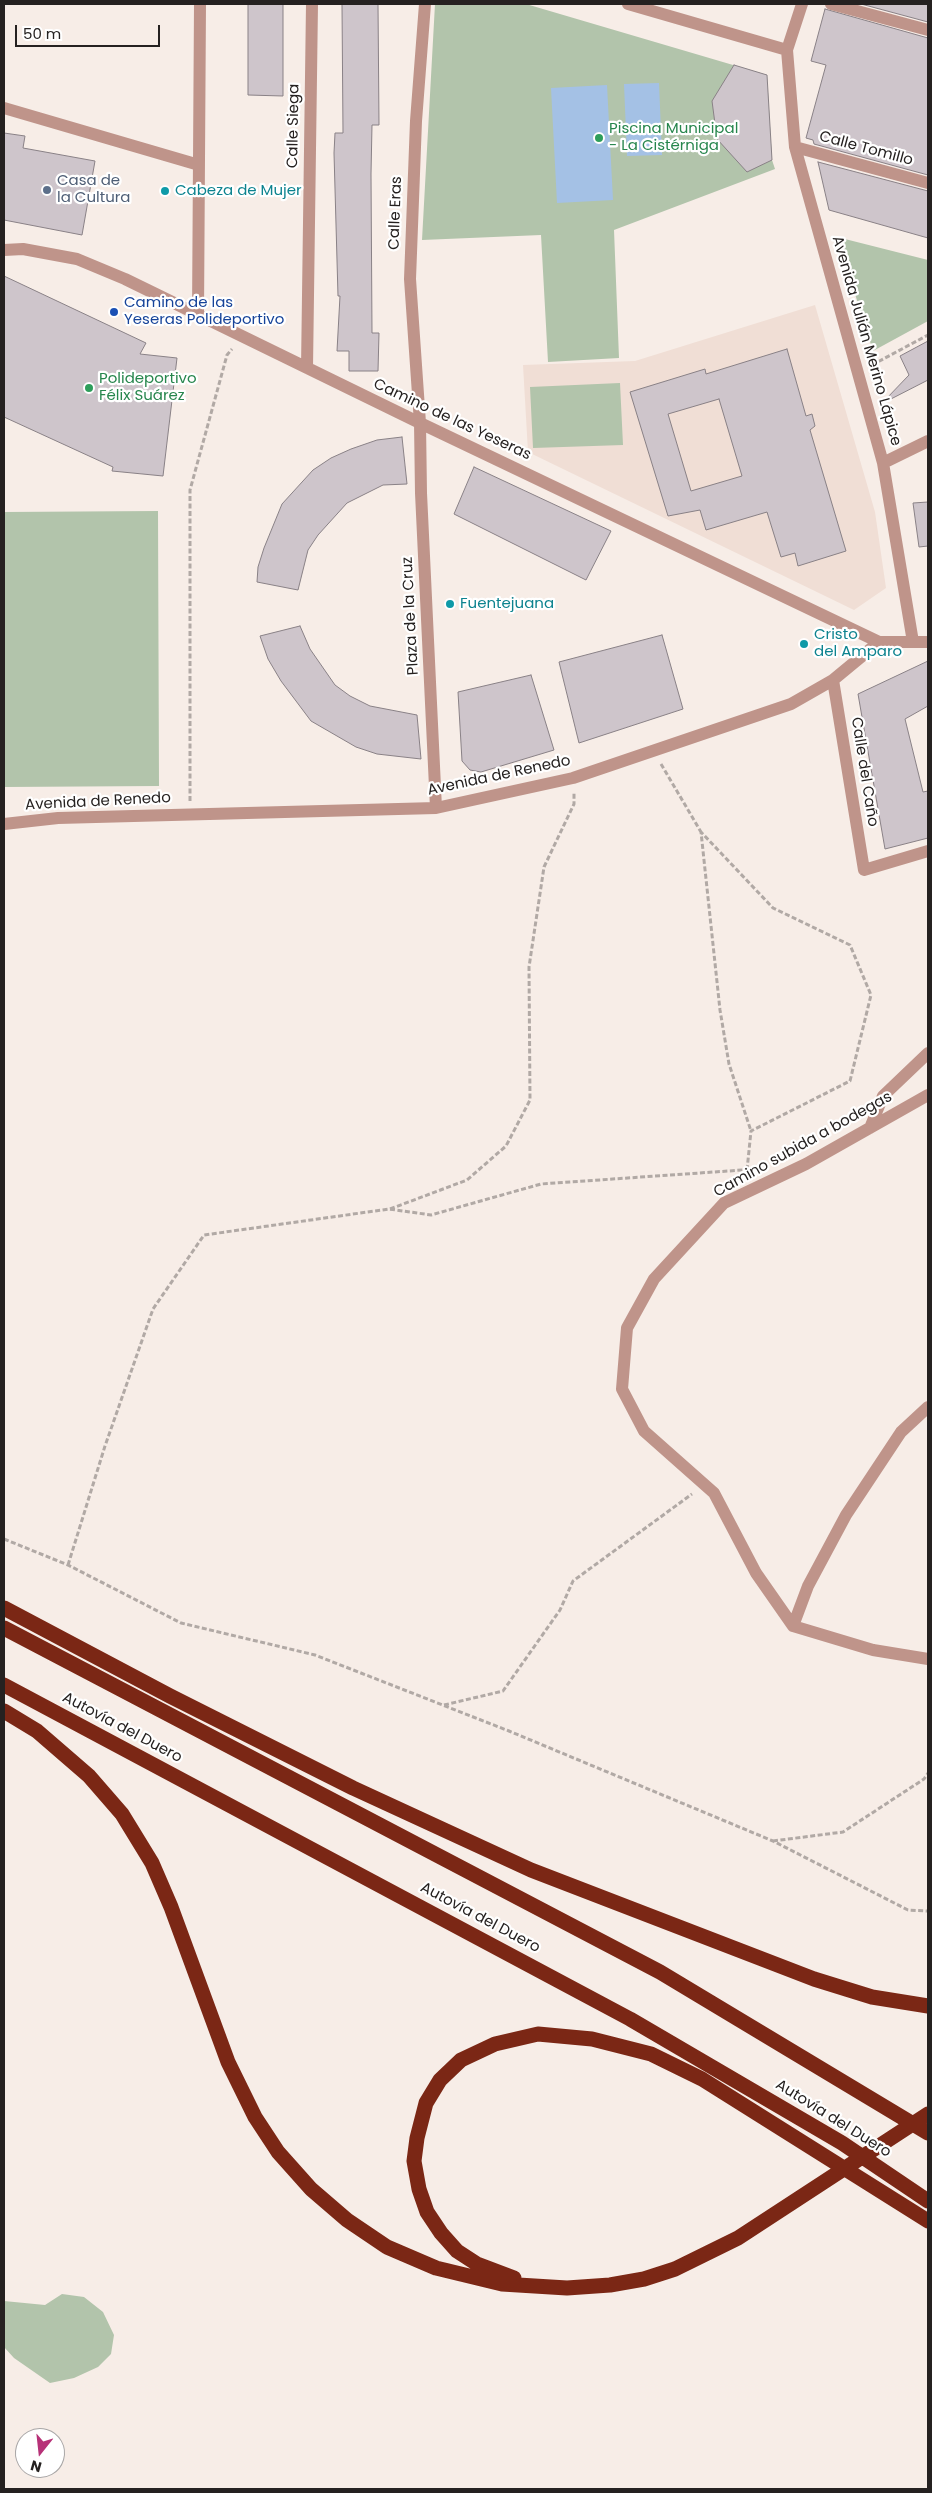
<!DOCTYPE html>
<meta charset="utf-8">
<style>
body{margin:0}
#map{position:relative;width:932px;height:2493px;overflow:hidden;background:#f7ede7;font-family:Poppins,sans-serif}
canvas{display:block}
.frame{position:absolute;inset:0;border:5px solid #252120;pointer-events:none}
.north{position:absolute;left:15px;top:2428px;width:50px;height:50px;box-sizing:border-box;background:#fff;border:1px solid #a8a6a6;border-radius:50%;rotate:196deg;font-size:14px;font-weight:700;line-height:20px;text-align:center;color:#252120}
.north::after{content:'';display:block;margin:auto;width:18px;height:22px;background:#b73278;clip-path:polygon(50% 0,100% 100%,50% 72%,0 100%)}
.scale{position:absolute;left:15px;top:25px;width:145px;height:22px;box-sizing:border-box;border:2px solid #252120;border-top:0;padding-left:6px;font-size:15px;line-height:18px;white-space:nowrap;color:#252120;-webkit-text-stroke:4px #fff;paint-order:stroke}
</style>
<div id="map">
<canvas width="932" height="2493"></canvas>
<div class="frame"></div>
<div class="north">N</div>
<div class="scale">50 m</div>
</div>
<script>
const g = document.querySelector('canvas').getContext('2d');
g.lineJoin = 'round';
function fillPath(path, color) {
  g.fillStyle = color;
  g.fill(path, 'evenodd');
}
function poly(rows) {
  const path = new Path2D();
  for (const r of rows) {
    path.moveTo(r[0], r[1]);
    for (let i = 2; i < r.length; i += 2) path.lineTo(r[i], r[i + 1]);
  }
  return path;
}
function strokePath(path, color, width, dash) {
  g.strokeStyle = color;
  g.lineWidth = width;
  g.lineCap = dash ? 'butt' : 'round';
  g.setLineDash(dash || []);
  g.stroke(path);
}
function label(font, color, halo, rows, align = 'center') {
  g.font = font + ' Poppins,sans-serif';
  g.lineWidth = 4.5;
  g.setLineDash([]);
  g.textBaseline = 'middle';
  g.strokeStyle = halo;
  g.fillStyle = color;
  for (const [text, x, y, turn = 0] of rows) {
    g.save();
    g.translate(x, y);
    g.rotate((+turn || 0) * Math.PI / 180);
    g.textAlign = isNaN(turn) ? turn : align;
    if (halo) g.strokeText(text, 0, 0);
    g.fillText(text, 0, 0);
    g.restore();
  }
}
const built = poly([
 [815,305,875,512,886,588,854,610,528,452,523,365,635,361]
]);
const green = poly([
 [435,4,526,4,767,75,772,160,775,169,614,230,619,358,548,362,541,235,422,240],
 [837,237,928,260,928,321,873,351],
 [620,383,623,445,533,448,530,387],
 [158,511,159,786,4,787,4,512],
 [62,2294,84,2297,103,2312,114,2335,111,2354,98,2367,74,2378,50,2383,14,2358,4,2347,4,2301,45,2305]
]);
const water = poly([
 [659,83,662,155,627,156,624,84],
 [607,85,613,200,557,203,551,88]
]);
const building = poly([
 [248,4,283,4,283,96,248,95,248,4],
 [342,4,378,4,379,125,372,125,371,174,372,333,379,333,378,371,349,371,349,351,337,351,340,296,338,296,334,153,335,133,343,133,342,4],
 [861,4,928,4,928,22,861,4],
 [825,9,928,38,928,175,814,144,813,140,806,138,826,65,811,61,825,9],
 [734,65,767,75,772,160,747,172,717,139,712,101,734,65],
 [4,133,25,136,23,148,95,161,82,235,4,220,4,133],
 [818,162,928,191,928,238,829,210,818,162],
 [4,276,146,343,140,354,177,358,163,476,112,471,113,467,4,417,4,276],
 [928,341,928,380,887,401,886,399,909,375,900,356,928,341],
 [787,349,806,416,812,414,815,426,810,430,846,551,798,566,795,553,781,557,767,512,706,530,700,510,668,516,630,392,705,369,706,374,787,349],
 [719,399,742,476,691,491,668,414,719,399],
 [402,437,407,484,383,485,347,503,318,535,308,550,298,590,257,582,258,567,264,548,282,504,313,470,331,458,351,449,377,440,402,437],
 [474,467,611,531,586,580,454,514,474,467],
 [928,502,928,546,919,547,913,503,928,502],
 [300,626,310,649,335,685,350,696,370,706,417,715,421,759,377,754,356,747,311,721,281,681,268,659,260,636,300,626],
 [662,635,683,709,579,743,559,662,662,635],
 [928,661,928,706,905,719,923,792,928,791,928,838,885,849,858,694,928,661],
 [531,675,554,750,481,772,470,770,462,761,458,692,531,675]
]);
const path = poly([
 [872,365,928,335],
 [661,764,701,832],
 [190,801,190,490,227,355,232,349],
 [747,1170,751,1131,850,1081,871,995,850,945,773,908,701,832,720,1010,729,1064,751,1131],
 [390,1209,467,1180,506,1146,530,1100,529,967,544,867,574,804,574,793],
 [4,1539,68,1565,181,1623,315,1655,509,1731,773,1841,908,1910,928,1911],
 [68,1565,105,1446,153,1309,204,1235,389,1209,431,1215,541,1184,757,1169],
 [444,1705,503,1691,560,1610,573,1581,692,1494],
 [773,1841,843,1832,924,1779,928,1773]
]);
const minor = poly([
 [425,4,416,121,410,279,420,423,421,493,436,808],
 [628,4,787,50],
 [802,4,787,50,795,147,883,463,913,642],
 [831,4,928,30],
 [4,108,199,165],
 [795,147,928,183],
 [4,250,23,249,77,259,125,279,420,423,879,642,928,642],
 [198,315,200,4],
 [307,368,312,4],
 [883,463,928,441],
 [833,680,864,870,928,851],
 [4,824,58,818,436,808,573,778,791,704,833,680,879,642],
 [870,1128,883,1096,928,1053],
 [793,1626,756,1573,714,1493,644,1431,622,1389,627,1328,654,1279,724,1203,806,1164,928,1095],
 [793,1626,808,1586,846,1515,901,1432,928,1407],
 [793,1626,873,1650,928,1659]
]);
const motorway = poly([
 [4,1608,170,1696,353,1788,531,1870,814,1979,872,1997,928,2006],
 [4,1628,660,1972,928,2133],
 [4,1685,630,2019,842,2143,928,2201],
 [4,1711,37,1731,89,1776,122,1814,152,1863,171,1907,228,2062,255,2117,278,2152,311,2189,347,2220,387,2247,436,2268,502,2284,567,2288,610,2285,644,2279,675,2269,738,2238,928,2114],
 [514,2278,477,2264,457,2251,441,2233,427,2212,419,2189,414,2161,417,2138,426,2103,440,2080,461,2060,495,2044,538,2034,592,2039,651,2054,702,2079,928,2221]
]);
const markers = [
 [599,138,5,"#2e9e5b"],
 [47,190,5,"#5c6f8a"],
 [165,191,5,"#0f9aa8"],
 [114,312,5,"#1a4fb4"],
 [89,388,5,"#2e9e5b"],
 [450,604,5,"#0f9aa8"],
 [804,644,5,"#0f9aa8"]
];
const streetNames = [
 ["Calle Siega",294,126,-89],
 ["Calle Tomillo",866,149,15],
 ["Calle Eras",396,213,-88],
 ["Avenida Julián Merino Lápice",866,341,74],
 ["Camino de las Yeseras",452,420,25],
 ["Plaza de la Cruz",411,616,-93],
 ["Calle del Caño",864,772,81],
 ["Avenida de Renedo",499,776,-12],
 ["Avenida de Renedo",98,802,-3],
 ["Camino subida a bodegas",803,1145,-29],
 ["Autovía del Duero",122,1728,28],
 ["Autovía del Duero",480,1918,28],
 ["Autovía del Duero",833,2119,32]
];
const leisureNames = [
 ["Piscina Municipal",609,129],
 ["- La Cistérniga",609,146],
 ["Polideportivo",99,379],
 ["Félix Suárez",99,396]
];
const serviceNames = [
 ["Casa de",57,181],
 ["la Cultura",57,198]
];
const cultureNames = [
 ["Cabeza de Mujer",175,191],
 ["Fuentejuana",460,604],
 ["Cristo",814,635],
 ["del Amparo",814,652]
];
const transitNames = [
 ["Camino de las",124,303],
 ["Yeseras Polideportivo",124,320]
];
fillPath(built, '#f0ded5');
fillPath(green, '#b2c4ab');
fillPath(water, '#a4c1e5');
fillPath(building, '#cec5cb');
strokePath(building, '#898186', 1);
strokePath(path, '#b1a9a5', 3, [5, 2.5]);
strokePath(minor, '#bf948a', 12);
strokePath(motorway, '#7b2715', 15);
for (const [x, y, r, color] of markers) {
  const dot = new Path2D();
  dot.arc(x, y, r, 0, 2 * Math.PI);
  g.fillStyle = color;
  g.fill(dot);
  strokePath(dot, '#fff', 2);
}
label('15px', '#252120', '#fff', streetNames);
label('15px', '#27864d', '#fff', leisureNames, 'left');
label('15px', '#4e5e75', '#fff', serviceNames, 'left');
label('15px', '#0d838f', '#fff', cultureNames, 'left');
label('15px', '#164399', '#fff', transitNames, 'left');
</script>
